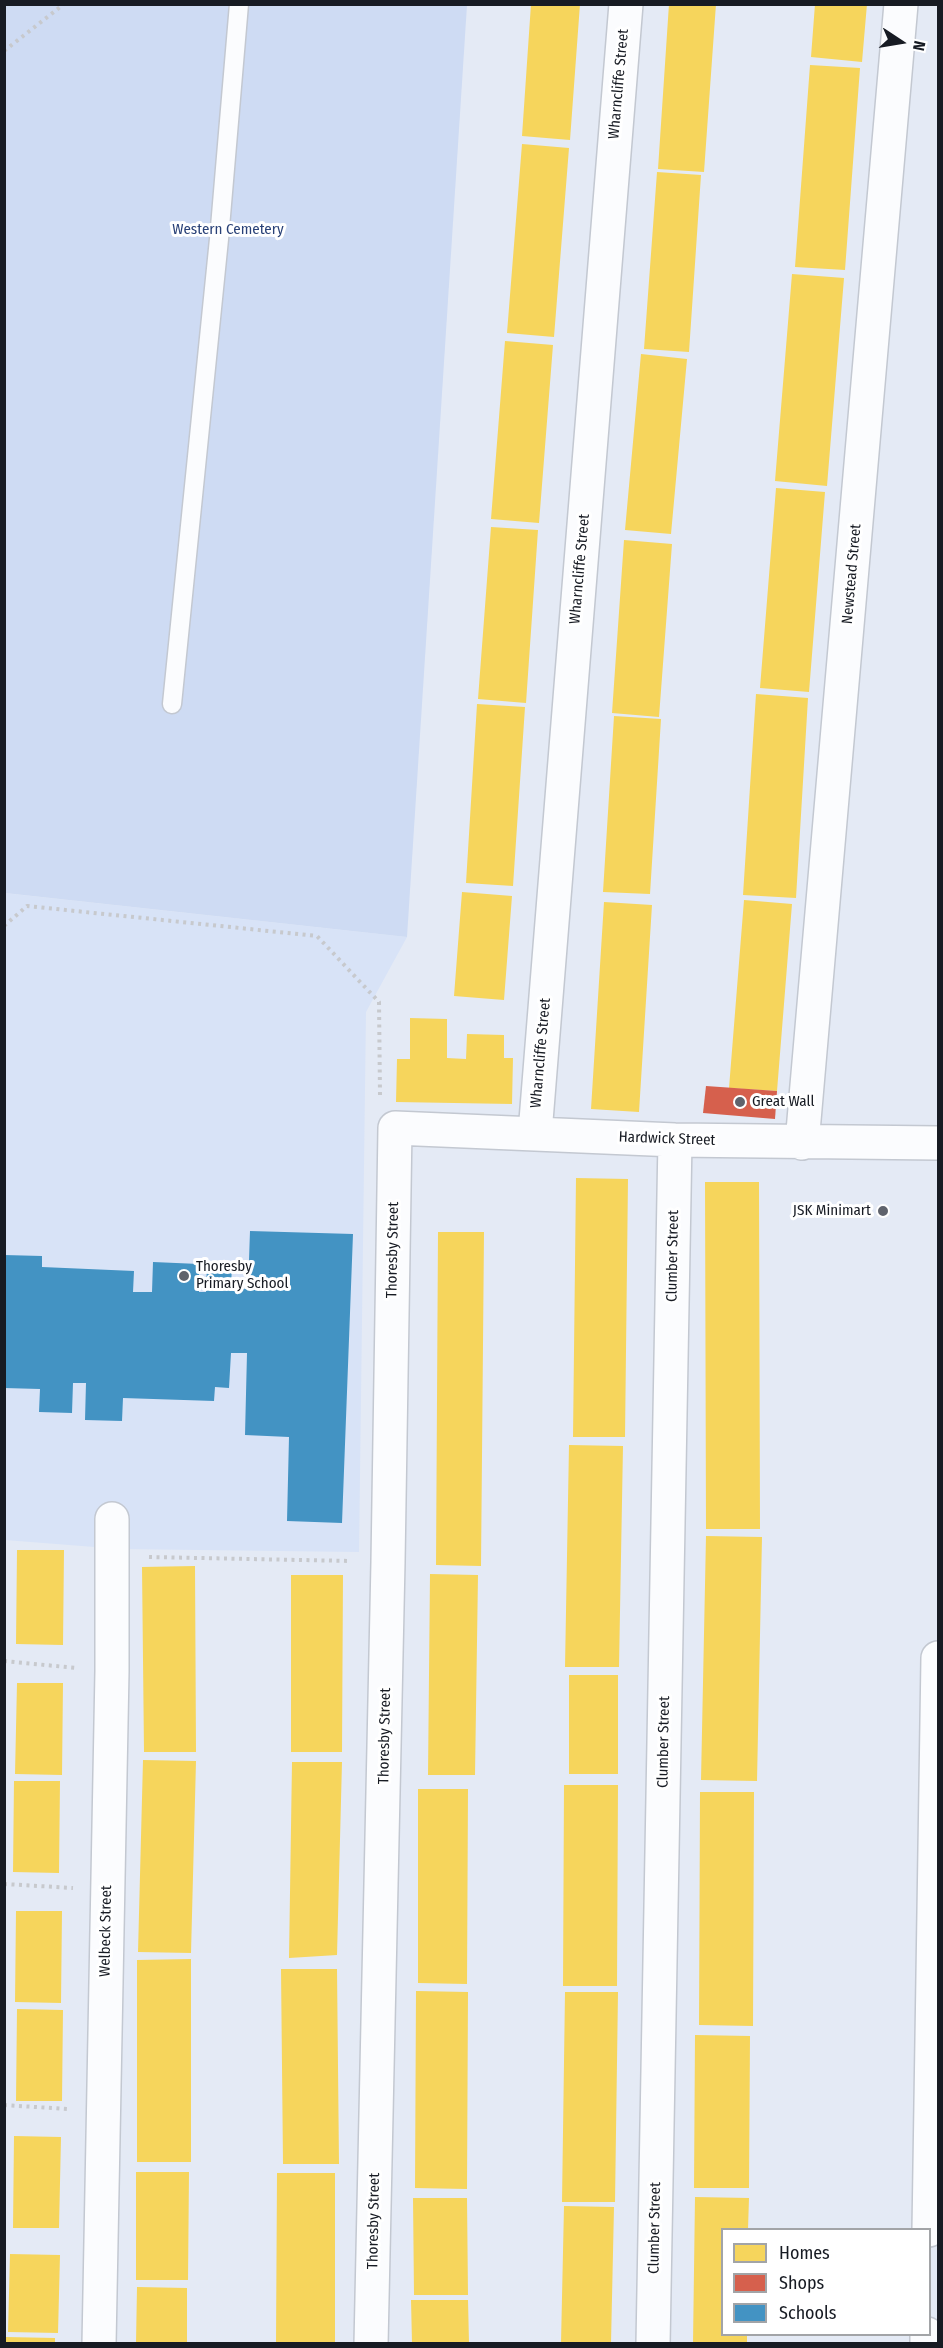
<!DOCTYPE html>
<style>
body{margin:0}
#map{position:relative;width:943px;height:2348px;overflow:hidden;background:#e4eaf5;font-family:"Fira Sans Condensed",sans-serif}
canvas{display:block}
.frame{position:absolute;inset:0;border:6px solid #171b23;pointer-events:none}
.legend{position:absolute;left:721px;top:2228px;width:210px;height:108px;box-sizing:border-box;background:#fff;border:2px solid #a2a4a7;margin:0;padding:8px 10px;list-style:none;font-size:18px;color:#171b23}
.legend li{display:flex;align-items:center;gap:12px;height:30px}
.legend b{width:30px;border:2px solid #a2a4a7}
.north{position:absolute;left:871px;top:12px;width:60px;height:60px;-webkit-text-stroke:4px #fff;paint-order:stroke;rotate:102deg;font-size:16px;font-weight:700;line-height:24px;text-align:center;color:#171b23}
.north::after{content:'';display:block;margin:auto;width:21px;height:27px;background:#171b23;clip-path:polygon(50% 0,100% 100%,50% 72%,0 100%)}
</style>
<div id="map">
<canvas width="943" height="2348"></canvas>
<div class="frame"></div>
<ul class="legend">
<li><b style="height:16px;background:#f6d55c"></b>Homes</li>
<li><b style="height:16px;background:#d6604d"></b>Shops</li>
<li><b style="height:16px;background:#4393c3"></b>Schools</li>
</ul>
<div class="north">N</div>
</div>
<script>
const g = document.querySelector('canvas').getContext('2d');
g.lineJoin = 'round';
function fillPath(path, color) {
  g.fillStyle = color;
  g.fill(path, 'evenodd');
}
function poly(rows) {
  const path = new Path2D();
  for (const r of rows) {
    path.moveTo(r[0], r[1]);
    for (let i = 2; i < r.length; i += 2) path.lineTo(r[i], r[i + 1]);
  }
  return path;
}
function strokePath(path, color, width, dash) {
  g.strokeStyle = color;
  g.lineWidth = width;
  g.lineCap = dash ? 'butt' : 'round';
  g.setLineDash(dash || []);
  g.stroke(path);
}
function label(font, color, halo, rows, align = 'center') {
  g.font = font + ' "Fira Sans Condensed",sans-serif';
  g.lineWidth = 6;
  g.setLineDash([]);
  g.textBaseline = 'middle';
  g.strokeStyle = halo;
  g.fillStyle = color;
  for (const [text, x, y, turn = 0] of rows) {
    g.save();
    g.translate(x, y);
    g.rotate((+turn || 0) * Math.PI / 180);
    g.textAlign = isNaN(turn) ? turn : align;
    if (halo) g.strokeText(text, 0, 0);
    g.fillText(text, 0, 0);
    g.restore();
  }
}
const built = poly([
 [4,893,407,937,366,1012,359,1552,120,1549,5,1540]
]);
const green = poly([
 [5,5,467,5,407,937,5,893]
]);
const homes = poly([
 [531,4,580,4,570,140,522,136],
 [669,4,716,4,704,172,658,169],
 [815,4,867,4,862,62,811,57],
 [810,65,860,68,845,270,795,267],
 [522,144,569,148,554,337,507,333],
 [657,172,701,175,689,352,644,349],
 [792,274,844,278,827,486,775,481],
 [505,341,553,345,539,523,491,519],
 [641,354,687,359,671,534,625,530],
 [776,488,825,492,809,692,760,688],
 [491,527,538,530,526,703,478,699],
 [624,540,672,544,659,717,612,713],
 [756,694,808,698,796,898,743,895],
 [477,704,525,707,513,886,466,883],
 [614,716,661,719,650,894,603,892],
 [462,892,512,896,504,1000,454,996],
 [744,900,792,904,777,1091,729,1088],
 [604,902,652,905,639,1112,591,1109],
 [410,1018,447,1019,447,1058,466,1059,467,1034,504,1035,504,1058,513,1058,512,1104,396,1102,397,1059,410,1059],
 [576,1178,628,1179,625,1437,573,1437],
 [705,1182,759,1182,760,1529,706,1529],
 [438,1232,484,1232,481,1566,436,1565],
 [569,1445,623,1446,619,1667,565,1667],
 [706,1536,762,1537,757,1781,701,1780],
 [17,1550,64,1550,63,1645,16,1644],
 [195,1566,196,1752,144,1752,142,1567],
 [430,1574,478,1575,475,1775,428,1775],
 [291,1575,343,1575,342,1752,291,1752],
 [569,1675,618,1675,618,1774,569,1774],
 [17,1683,63,1683,62,1775,15,1774],
 [143,1760,196,1761,191,1953,138,1952],
 [292,1762,342,1762,337,1955,289,1958],
 [14,1781,60,1781,59,1873,13,1872],
 [564,1785,618,1785,617,1986,563,1986],
 [418,1789,468,1789,467,1984,418,1983],
 [700,1792,754,1792,753,2026,699,2025],
 [16,1911,62,1911,61,2003,15,2002],
 [191,1959,191,2162,137,2162,137,1960],
 [281,1969,337,1969,339,2164,283,2164],
 [416,1991,468,1992,467,2189,415,2188],
 [565,1992,618,1992,615,2202,562,2202],
 [17,2009,63,2010,62,2101,16,2101],
 [695,2035,750,2036,749,2188,694,2188],
 [14,2136,61,2137,59,2228,13,2228],
 [136,2172,189,2172,188,2280,136,2280],
 [277,2173,335,2173,335,2343,276,2343],
 [695,2197,749,2198,748,2229,722,2230,722,2334,747,2334,747,2343,693,2343],
 [413,2198,467,2198,468,2295,414,2295],
 [564,2206,614,2207,611,2343,561,2343],
 [10,2254,60,2255,58,2333,8,2332],
 [137,2287,187,2288,187,2343,136,2343],
 [411,2300,468,2300,469,2343,412,2343],
 [6,2337,55,2338,55,2343,6,2343]
]);
const shops = poly([
 [706,1086,777,1091,775,1119,703,1113]
]);
const schools = poly([
 [250,1231,353,1234,342,1523,287,1521,289,1437,245,1435,247,1353,231,1353,229,1388,215,1387,214,1401,123,1398,122,1421,85,1420,86,1383,73,1383,72,1413,39,1412,40,1389,4,1388,4,1255,42,1256,42,1267,134,1271,133,1292,152,1292,153,1262,199,1264,199,1292,206,1292,207,1263,232,1264,231,1288,248,1289]
]);
const path = poly([
 [4,51,64,4],
 [4,926,27,906,317,936,379,1002,380,1095],
 [149,1557,351,1561],
 [4,1661,76,1668],
 [4,1884,73,1888],
 [4,2105,67,2109]
]);
const lane = poly([
 [172,704,219,239,239,4]
]);
const street = poly([
 [535,1133,626,4],
 [802,1143,901,4],
 [929,2230,938,1658],
 [99,2344,112,1671,112,1519],
 [371,2344,388,1562,395,1128,675,1140,938,1143],
 [653,2344,675,1140],
 [927,2344,927,2334]
]);
const markers = [
 [740,1102,6,"#5f636c"],
 [883,1211,6,"#5f636c"],
 [184,1276,6,"#5f636c"]
];
const streetNames = [
 ["Wharncliffe Street",619,84,-85],
 ["Wharncliffe Street",580,569,-85],
 ["Newstead Street",852,574,-85],
 ["Wharncliffe Street",541,1053,-85],
 ["Hardwick Street",667,1139,2],
 ["Thoresby Street",393,1250,-89],
 ["Clumber Street",673,1256,-89],
 ["Thoresby Street",385,1736,-89],
 ["Clumber Street",664,1742,-89],
 ["Welbeck Street",106,1931,-89],
 ["Thoresby Street",374,2221,-89],
 ["Clumber Street",655,2228,-89]
];
const parkNames = [
 ["Western Cemetery",228,230]
];
const poiNames = [
 ["Great Wall",752,1102],
 ["JSK Minimart",871,1211,"right"],
 ["Thoresby",196,1267],
 ["Primary School",196,1284]
];
fillPath(built, '#d8e3f7');
fillPath(green, '#cedbf3');
fillPath(homes, '#f6d55c');
fillPath(shops, '#d6604d');
fillPath(schools, '#4393c3');
strokePath(lane, '#c3c8d1', 21);
strokePath(street, '#c3c8d1', 36);
strokePath(path, '#c7c9cd', 4, [3, 4.5]);
strokePath(lane, '#fbfcfe', 18);
strokePath(street, '#fbfcfe', 33);
for (const [x, y, r, color] of markers) {
  const dot = new Path2D();
  dot.arc(x, y, r, 0, 2 * Math.PI);
  g.fillStyle = color;
  g.fill(dot);
  strokePath(dot, '#fff', 2);
}
label('15px', '#171b23', '#fff', streetNames);
label('15px', '#294177', '#fff', parkNames);
label('15px', '#171b23', '#fff', poiNames, 'left');
</script>
